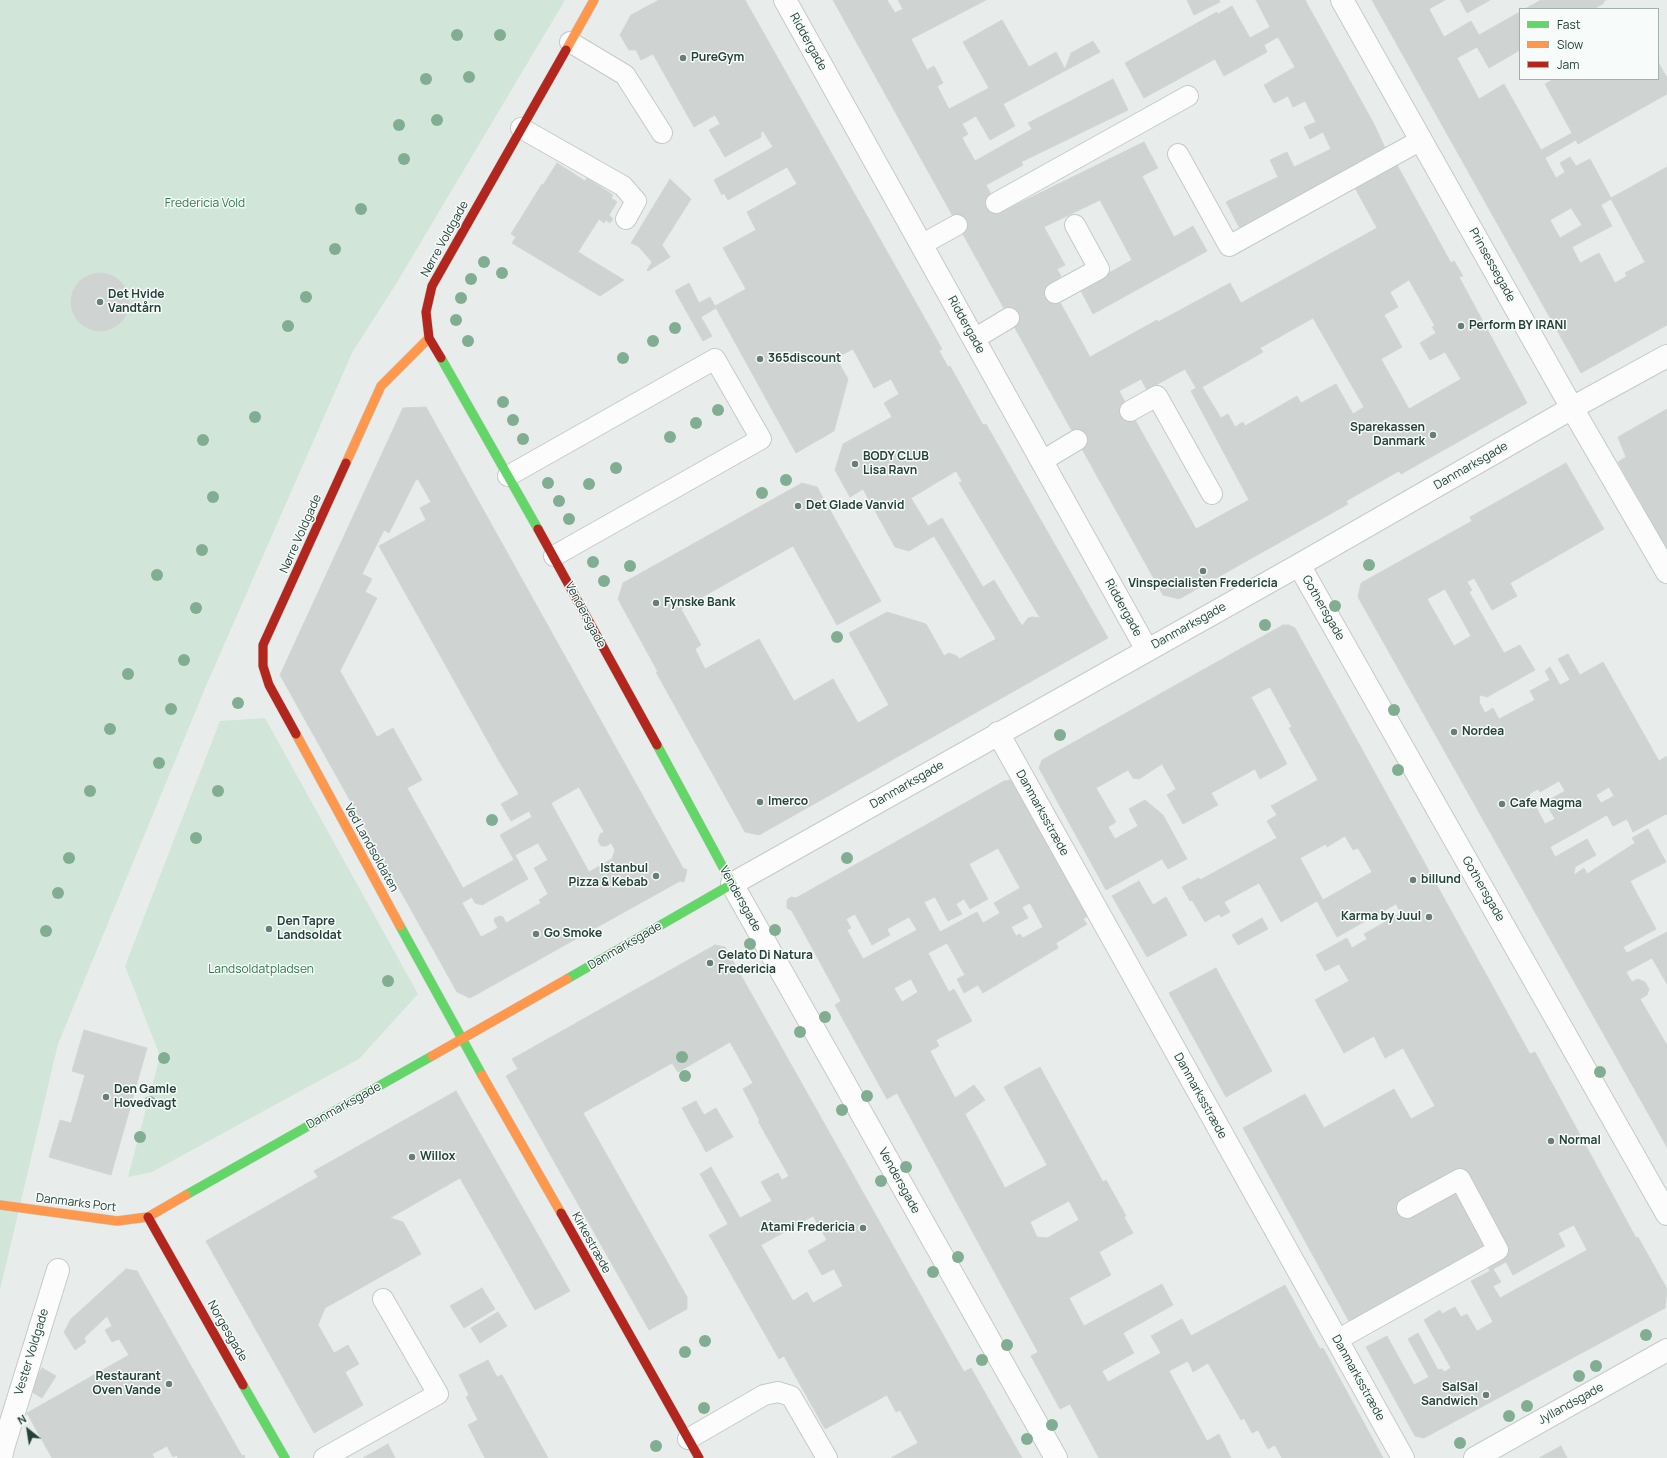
<!DOCTYPE html>
<meta charset="utf-8">
<style>
body{margin:0}
#map{position:relative;width:1667px;height:1458px;overflow:hidden;background:#e8edeb;font-family:Manrope,sans-serif}
canvas{display:block}
.legend{position:absolute;left:1519px;top:8px;width:140px;height:72px;box-sizing:border-box;background:#f7fbf9;border:1px solid #a3b1ad;margin:0;padding:5px 7px;list-style:none;font-size:12px;color:#24423a}
.legend li{display:flex;align-items:center;gap:8px;height:20px}
.legend b{width:20px;border:1px solid #a3b1ad}
.north{position:absolute;left:8px;top:1410px;width:40px;height:40px;-webkit-text-stroke:3px #f7fbf9;paint-order:stroke;rotate:330deg;font-size:11px;font-weight:700;line-height:16px;text-align:center;color:#24423a}
.north::after{content:'';display:block;margin:auto;width:14px;height:18px;background:#24423a;clip-path:polygon(50% 0,100% 100%,50% 72%,0 100%)}
</style>
<div id="map">
<canvas width="1667" height="1458"></canvas>
<ul class="legend">
<li><b style="height:5px;background:#63d668"></b>Fast</li>
<li><b style="height:5px;background:#ff974d"></b>Slow</li>
<li><b style="height:5px;background:#b3261e"></b>Jam</li>
</ul>
<div class="north">N</div>
</div>
<script>
const g = document.querySelector('canvas').getContext('2d');
g.lineJoin = 'round';
function fillPath(path, color) {
  g.fillStyle = color;
  g.fill(path, 'evenodd');
}
function poly(rows) {
  const path = new Path2D();
  for (const r of rows) {
    if (r.length === 3) {
      path.moveTo(r[0] + r[2], r[1]);
      path.arc(r[0], r[1], r[2], 0, 2 * Math.PI);
      continue;
    }
    path.moveTo(r[0], r[1]);
    for (let i = 2; i < r.length; i += 2) path.lineTo(r[i], r[i + 1]);
  }
  return path;
}
function strokePath(path, color, width, dash) {
  g.strokeStyle = color;
  g.lineWidth = width;
  g.lineCap = dash ? 'butt' : 'round';
  g.setLineDash(dash || []);
  g.stroke(path);
}
function label(font, color, halo, rows, align = 'center') {
  g.font = font + ' Manrope,sans-serif';
  g.lineWidth = 3;
  g.setLineDash([]);
  g.textBaseline = 'middle';
  g.strokeStyle = halo;
  g.fillStyle = color;
  for (const [text, x, y, turn = 0] of rows) {
    g.save();
    g.translate(x, y);
    g.rotate((+turn || 0) * Math.PI / 180);
    g.textAlign = isNaN(turn) ? turn : align;
    if (halo) g.strokeText(text, 0, 0);
    g.fillText(text, 0, 0);
    g.restore();
  }
}
const green = poly([
 [0,0,565,0,396,284,352,353,206,686,58,1044,0,1290],
 [265,718,418,994,359,1059,152,1172,128,1177,160,1056,125,966,220,721]
]);
const building = poly([
 [659,0,745,0,942,349,939,351,948,367,950,366,983,425,986,424,1108,638,759,835,745,832,656,672,658,672,618,599,623,583,802,483,817,487,881,601,837,625,793,546,681,609,701,645,695,649,705,669,759,639,794,701,833,679,858,723,889,705,849,633,887,612,926,624,944,656,949,653,957,656,959,659,996,639,934,536,909,551,895,547,863,489,850,497,835,470,843,444,892,417,884,403,899,394,891,379,874,388,853,349,836,358,848,379,834,431,796,453,716,308,701,317,712,336,703,341,675,291,689,283,699,303,710,297,715,306,746,289,723,248,756,230,747,212,797,184,787,167,728,200,724,193,722,195,714,180,773,147,763,131,761,132,761,137,725,157,709,130,720,124,715,115,694,127,653,54,641,60,636,50,629,50,620,35,631,15,659,0],
 [956,471,962,481,959,483,1040,618,1032,617,1028,618,1022,626,994,580,983,587,942,518,928,526,911,498,956,471],
 [833,0,887,0,895,13,903,9,898,0,986,0,911,39,927,70,934,66,943,83,937,86,949,109,989,88,963,42,1002,20,1029,67,1056,52,1065,69,1071,53,1093,41,1100,52,1003,104,1015,126,990,140,976,116,962,124,968,134,962,138,975,161,1032,129,1028,123,1113,79,1128,110,1021,162,1023,165,986,185,1001,212,1144,142,1158,168,1142,176,1174,237,1193,226,1207,251,1093,314,1080,289,1132,260,1100,200,1044,227,1065,265,1057,269,1061,276,1050,284,1090,357,1157,320,1158,322,1230,283,1241,303,1377,228,1355,188,1397,165,1451,263,1454,261,1463,276,1459,277,1527,403,1401,474,1399,471,1346,501,1348,504,1179,599,1163,595,833,0],
 [1409,280,1435,326,1432,327,1436,333,1420,343,1430,360,1445,352,1461,379,1409,409,1381,359,1402,347,1384,315,1398,307,1390,292,1409,280],
 [1313,318,1364,407,1353,414,1336,384,1301,403,1297,396,1245,426,1243,422,1235,427,1228,414,1221,418,1202,387,1263,352,1260,348,1313,318],
 [1185,369,1196,388,1191,391,1249,500,1196,529,1119,391,1141,379,1147,390,1185,369],
 [1187,0,1219,0,1220,2,1194,15,1187,0],
 [1256,0,1305,0,1374,124,1385,148,1249,225,1239,227,1226,202,1278,177,1270,160,1287,152,1294,167,1331,149,1323,132,1310,139,1304,127,1316,122,1305,101,1293,107,1288,96,1274,103,1264,85,1295,67,1278,37,1264,45,1267,52,1224,76,1215,59,1144,98,1125,63,1217,12,1218,14,1232,6,1250,38,1270,27,1256,0],
 [1372,0,1445,0,1429,9,1444,37,1471,21,1479,35,1520,12,1520,50,1489,68,1477,47,1457,58,1479,99,1504,84,1541,150,1572,133,1545,84,1554,79,1658,79,1658,62,1667,78,1667,94,1578,144,1576,140,1545,158,1556,178,1565,172,1560,163,1570,157,1576,166,1590,159,1611,198,1667,167,1667,325,1581,373,1372,0],
 [1611,199,1645,262,1625,273,1627,276,1615,283,1599,253,1580,263,1572,247,1612,226,1601,205,1611,199],
 [1571,208,1582,225,1560,238,1550,220,1571,208],
 [1460,0,1490,0,1467,13,1460,0],
 [1541,0,1606,0,1603,2,1604,3,1594,9,1525,9,1541,0],
 [557,163,585,181,587,178,613,195,611,198,617,202,609,215,613,219,610,223,606,220,604,223,599,219,578,252,624,280,600,296,512,243,516,237,511,234,542,184,543,185,557,163],
 [670,179,691,199,662,245,670,257,648,271,647,270,652,262,638,246,631,243,670,179],
 [100,302,29],
 [426,407,683,868,687,870,684,882,680,881,470,998,457,992,280,675,403,408,426,407],
 [418,479,431,502,420,508,426,520,379,546,499,761,519,794,501,804,511,821,529,811,532,817,500,835,514,860,463,888,407,788,422,780,393,728,377,737,340,671,377,598,365,592,372,579,362,574,384,530,389,533,415,481,418,479],
 [579,787,604,832,600,834,598,841,601,846,606,846,611,843,615,850,612,859,589,872,551,803,579,787],
 [538,843,548,860,534,868,548,894,539,900,541,903,506,923,503,917,500,916,495,918,494,921,498,928,481,937,462,903,472,897,475,903,482,905,528,879,515,855,538,843],
 [1667,409,1667,550,1618,462,1626,457,1618,437,1667,409],
 [1566,463,1604,529,1510,583,1517,596,1492,610,1474,578,1467,582,1472,590,1469,592,1504,653,1520,645,1535,670,1487,697,1480,695,1479,702,1485,713,1493,708,1499,719,1535,700,1530,691,1550,680,1545,671,1550,667,1560,685,1570,680,1558,659,1568,654,1580,675,1603,662,1659,761,1667,756,1667,815,1666,814,1633,832,1627,819,1613,826,1607,815,1550,847,1555,857,1587,839,1596,855,1575,867,1574,875,1584,868,1587,874,1635,843,1632,838,1648,829,1666,862,1630,881,1656,929,1623,947,1627,953,1667,932,1667,984,1652,958,1626,972,1632,982,1638,979,1645,982,1649,989,1647,995,1640,999,1667,1045,1667,1147,1358,597,1361,583,1472,521,1470,517,1566,463],
 [1445,589,1471,636,1454,646,1427,599,1445,589],
 [1559,781,1565,791,1545,802,1555,819,1545,824,1529,794,1538,789,1540,792,1559,781],
 [1609,787,1614,796,1601,803,1596,795,1609,787],
 [1283,625,1289,625,1295,628,1530,1054,1535,1052,1636,1238,1638,1237,1667,1289,1665,1308,1424,1438,1415,1436,1366,1347,1387,1336,1414,1385,1429,1377,1408,1339,1418,1333,1438,1370,1442,1369,1444,1372,1451,1368,1424,1320,1440,1310,1442,1314,1455,1307,1461,1317,1467,1314,1477,1331,1493,1322,1471,1281,1490,1271,1483,1258,1350,1323,1243,1128,1305,1094,1324,1128,1394,1089,1411,1119,1435,1106,1403,1048,1385,1058,1374,1036,1344,1053,1315,1000,1349,981,1339,964,1325,971,1316,955,1347,938,1352,948,1367,939,1364,934,1401,913,1396,904,1337,937,1317,901,1281,922,1259,883,1224,902,1230,912,1221,917,1219,914,1205,922,1192,900,1190,901,1182,887,1199,878,1200,880,1277,838,1267,821,1277,815,1271,806,1318,780,1289,728,1292,727,1270,687,1251,697,1287,764,1260,779,1255,769,1211,793,1218,805,1183,824,1167,795,1176,789,1162,764,1139,779,1133,778,1128,770,1096,788,1116,822,1108,827,1115,839,1138,826,1129,809,1145,800,1163,815,1187,859,1168,869,1162,859,1106,890,1039,768,1042,760,1283,625],
 [1345,836,1353,850,1358,848,1372,872,1323,900,1300,858,1326,844,1327,847,1345,836],
 [1574,1225,1587,1250,1500,1298,1493,1286,1501,1282,1493,1269,1506,1262,1513,1275,1565,1246,1558,1233,1574,1225],
 [1010,780,1015,784,1059,867,1061,866,1088,916,1083,919,1087,924,1056,943,1058,948,983,993,978,985,964,993,957,979,965,975,947,943,928,953,949,992,954,989,972,1021,936,1040,939,1046,930,1051,955,1098,974,1085,985,1100,965,1114,1005,1188,1047,1165,1004,1087,1040,1067,1103,1182,1106,1180,1126,1216,1124,1217,1133,1233,1099,1252,1111,1275,1069,1298,1084,1326,1162,1284,1173,1305,1123,1333,1134,1353,1102,1371,1108,1382,1161,1353,1151,1336,1182,1319,1191,1336,1285,1285,1320,1349,1323,1348,1383,1458,1282,1458,1275,1445,1268,1449,1258,1430,1252,1433,1244,1418,1241,1420,1208,1363,1193,1372,1188,1361,1169,1371,1207,1441,1219,1434,1231,1458,1099,1458,1070,1404,1060,1409,1031,1356,1038,1352,897,1093,887,1099,835,1005,841,1001,792,911,787,908,787,900,791,897,796,898,1004,781,1010,780],
 [998,848,1020,888,994,903,1000,913,983,923,977,912,940,932,924,902,935,897,948,921,962,914,956,904,964,899,970,909,988,899,969,864,998,848],
 [1030,903,1043,927,1023,938,1020,934,1016,936,1011,927,1028,918,1022,907,1030,903],
 [855,914,872,945,890,935,887,929,909,917,917,930,863,959,847,930,851,928,846,919,855,914],
 [911,979,918,992,902,1002,894,988,911,979],
 [1069,1201,1079,1220,1047,1238,1037,1237,1030,1222,1069,1201],
 [1139,881,1153,905,1166,897,1187,935,1147,957,1112,896,1139,881],
 [1262,918,1268,929,1238,945,1232,935,1262,918],
 [715,945,725,947,964,1372,971,1368,1022,1458,891,1458,918,1443,900,1410,896,1412,887,1395,825,1429,784,1356,779,1359,709,1235,728,1224,700,1174,711,1167,740,1218,772,1201,761,1182,778,1173,782,1180,789,1176,758,1121,760,1121,743,1089,753,1083,730,1042,678,1072,672,1063,583,1113,687,1297,687,1309,649,1330,506,1076,518,1069,512,1059,715,945],
 [813,1216,827,1240,808,1251,822,1275,834,1269,843,1286,813,1303,807,1292,793,1301,761,1245,813,1216],
 [1216,968,1272,1071,1226,1097,1169,993,1216,968],
 [84,1030,147,1048,111,1175,49,1157,60,1120,71,1123,85,1075,72,1071,84,1030],
 [456,1091,570,1291,535,1310,460,1178,390,1218,403,1222,421,1254,325,1308,318,1325,334,1353,348,1345,359,1364,345,1372,363,1405,314,1433,206,1241,318,1177,314,1171,456,1091],
 [696,1101,704,1115,716,1108,733,1137,706,1152,682,1108,696,1101],
 [126,1269,137,1271,242,1456,244,1455,245,1458,178,1458,177,1455,173,1457,167,1446,152,1454,154,1458,52,1458,27,1413,129,1355,119,1339,112,1342,105,1330,112,1326,107,1316,84,1338,86,1342,75,1350,64,1332,71,1319,126,1269],
 [482,1288,495,1309,464,1328,450,1306,482,1288],
 [498,1312,507,1326,480,1343,471,1328,498,1312],
 [488,1360,497,1377,502,1375,548,1458,485,1458,468,1425,478,1420,466,1397,469,1395,459,1375,488,1360],
 [42,1368,56,1376,42,1398,29,1390,42,1368],
 [388,1444,395,1458,363,1458,388,1444],
 [1561,1446,1567,1458,1539,1458,1561,1446]
]);
const lane = poly([
 [570,42,625,75,662,133],
 [521,128,623,186,636,201,626,219],
 [1178,154,1229,246,1421,140],
 [996,203,1188,96],
 [921,245,957,225],
 [1055,293,1099,269,1075,225],
 [974,339,1009,318],
 [1130,411,1157,396,1212,494],
 [1042,461,1077,440],
 [508,476,715,359,761,439,554,556],
 [1337,1340,1498,1250,1460,1179,1407,1208],
 [688,1439,764,1395,778,1392,791,1396,827,1458],
 [324,1458,438,1394,383,1299]
]);
const street = poly([
 [785,0,1147,650],
 [1342,0,1572,408,1667,572],
 [1299,565,1667,1214],
 [998,733,1403,1458],
 [1,1458,3,1448,58,1270],
 [1056,1458,732,884,1299,565,1572,408,1667,356],
 [1475,1458,1667,1350]
]);
const fast = poly([
 [441,358,538,529],
 [400,926,482,1075],
 [567,979,732,884,657,745],
 [186,1195,432,1056],
 [243,1385,285,1458]
]);
const slow = poly([
 [566,50,594,0],
 [346,463,381,386,429,338],
 [296,734,400,926],
 [432,1056,567,979],
 [482,1075,561,1213],
 [0,1205,117,1221,148,1217,186,1195]
]);
const jam = poly([
 [441,358,429,338,426,312,432,286,566,50],
 [538,529,657,745],
 [296,734,269,685,263,666,263,645,346,463],
 [561,1213,699,1458],
 [148,1217,243,1385]
]);
const trees = [
 [457,35],
 [500,35],
 [469,77],
 [426,79],
 [437,120],
 [399,125],
 [404,159],
 [361,209],
 [335,249],
 [484,262],
 [502,273],
 [471,279],
 [306,297],
 [461,298],
 [456,320],
 [288,326],
 [675,328],
 [468,341],
 [653,341],
 [623,358],
 [503,402],
 [718,410],
 [255,417],
 [513,420],
 [696,423],
 [670,437],
 [523,439],
 [203,440],
 [616,468],
 [786,480],
 [548,483],
 [589,484],
 [762,493],
 [213,497],
 [559,501],
 [569,519],
 [202,550],
 [593,562],
 [1369,565],
 [630,566],
 [157,575],
 [604,581],
 [1335,606],
 [196,608],
 [1265,625],
 [837,637],
 [184,660],
 [128,674],
 [238,703],
 [171,709],
 [1394,710],
 [110,729],
 [1060,735],
 [159,763],
 [1398,770],
 [90,791],
 [218,791],
 [492,820],
 [196,838],
 [69,858],
 [847,858],
 [58,893],
 [775,930],
 [46,931],
 [750,944],
 [388,981],
 [825,1017],
 [800,1032],
 [682,1057],
 [164,1058],
 [1600,1072],
 [685,1076],
 [867,1096],
 [150,1102],
 [842,1110],
 [140,1137],
 [906,1167],
 [881,1181],
 [958,1257],
 [933,1272],
 [1646,1335],
 [705,1341],
 [1007,1345],
 [685,1352],
 [982,1360],
 [1596,1366],
 [1579,1376],
 [1527,1406],
 [704,1408],
 [1509,1416],
 [1052,1425],
 [1027,1439],
 [1460,1443],
 [656,1446]
];
const markers = [
 [683,58,4,"#697e78"],
 [100,302,4,"#697e78"],
 [1461,326,4,"#697e78"],
 [760,359,4,"#697e78"],
 [1433,435,4,"#697e78"],
 [855,464,4,"#697e78"],
 [798,506,4,"#697e78"],
 [1203,571,4,"#697e78"],
 [656,603,4,"#697e78"],
 [1454,732,4,"#697e78"],
 [760,802,4,"#697e78"],
 [1502,804,4,"#697e78"],
 [656,876,4,"#697e78"],
 [1413,880,4,"#697e78"],
 [1429,917,4,"#697e78"],
 [269,929,4,"#697e78"],
 [536,934,4,"#697e78"],
 [710,963,4,"#697e78"],
 [106,1097,4,"#697e78"],
 [1551,1141,4,"#697e78"],
 [412,1157,4,"#697e78"],
 [863,1228,4,"#697e78"],
 [169,1384,4,"#697e78"],
 [1486,1395,4,"#697e78"]
];
const streetNames = [
 ["Riddergade",808,42,61],
 ["Nørre Voldgade",445,239,-61],
 ["Prinsessegade",1492,265,61],
 ["Riddergade",966,325,61],
 ["Danmarksgade",1471,466,-30],
 ["Nørre Voldgade",301,534,-66],
 ["Riddergade",1123,608,61],
 ["Gothersgade",1323,608,60],
 ["Vendersgade",585,615,62],
 ["Danmarksgade",1189,626,-29],
 ["Danmarksgade",907,785,-30],
 ["Danmarksstræde",1042,813,61],
 ["Ved Landsoldaten",371,848,61],
 ["Gothersgade",1483,889,60],
 ["Vendersgade",740,899,61],
 ["Danmarksgade",625,946,-30],
 ["Danmarksstræde",1200,1096,61],
 ["Danmarksgade",344,1106,-29],
 ["Vendersgade",899,1181,61],
 ["Danmarks Port",76,1203,7],
 ["Kirkestræde",591,1243,61],
 ["Norgesgade",227,1331,60],
 ["Vester Voldgade",32,1352,-73],
 ["Danmarksstræde",1358,1378,61],
 ["Jyllandsgade",1571,1404,-29]
];
const poiNames = [
 ["PureGym",691,58],
 ["Det Hvide",108,295],
 ["Vandtårn",108,309],
 ["Perform BY IRANI",1469,326],
 ["365discount",768,359],
 ["Sparekassen",1425,428,"right"],
 ["Danmark",1425,442,"right"],
 ["BODY CLUB",863,457],
 ["Lisa Ravn",863,471],
 ["Det Glade Vanvid",806,506],
 ["Vinspecialisten Fredericia",1203,584,"center"],
 ["Fynske Bank",664,603],
 ["Nordea",1462,732],
 ["Imerco",768,802],
 ["Cafe Magma",1510,804],
 ["Istanbul",648,869,"right"],
 ["Pizza & Kebab",648,883,"right"],
 ["billund",1421,880],
 ["Karma by Juul",1421,917,"right"],
 ["Den Tapre",277,922],
 ["Landsoldat",277,936],
 ["Go Smoke",544,934],
 ["Gelato Di Natura",718,956],
 ["Fredericia",718,970],
 ["Den Gamle",114,1090],
 ["Hovedvagt",114,1104],
 ["Normal",1559,1141],
 ["Willox",420,1157],
 ["Atami Fredericia",855,1228,"right"],
 ["Restaurant",161,1377,"right"],
 ["Oven Vande",161,1391,"right"],
 ["SalSal",1478,1388,"right"],
 ["Sandwich",1478,1402,"right"]
];
const parkNames = [
 ["Fredericia Vold",205,204],
 ["Landsoldatpladsen",261,970]
];
fillPath(green, '#d1e6d8');
fillPath(building, '#cfd4d2');
strokePath(building, '#d1d6d4', 1);
strokePath(lane, '#c5cac8', 22);
strokePath(street, '#c5cac8', 24);
strokePath(fast, '#c3cbc8', 10);
strokePath(slow, '#c3cbc8', 10);
strokePath(jam, '#c3cbc8', 10);
strokePath(lane, '#fcfcfc', 20);
strokePath(street, '#fcfcfc', 22);
strokePath(fast, '#63d668', 9);
strokePath(slow, '#ff974d', 9);
strokePath(jam, '#b3261e', 9);
g.fillStyle = '#81ae93';
for (const [x, y] of trees) {
  g.beginPath();
  g.arc(x, y, 6, 0, 2 * Math.PI);
  g.fill();
}
for (const [x, y, r, color] of markers) {
  const dot = new Path2D();
  dot.arc(x, y, r, 0, 2 * Math.PI);
  g.fillStyle = color;
  g.fill(dot);
  strokePath(dot, '#f7fbf9', 1.5);
}
label('12px', '#24423a', '#f7fbf9', streetNames);
label('bold 12px', '#24423a', '#f7fbf9', poiNames, 'left');
label('12px', '#2d7a4b', '#f7fbf9', parkNames);
</script>
